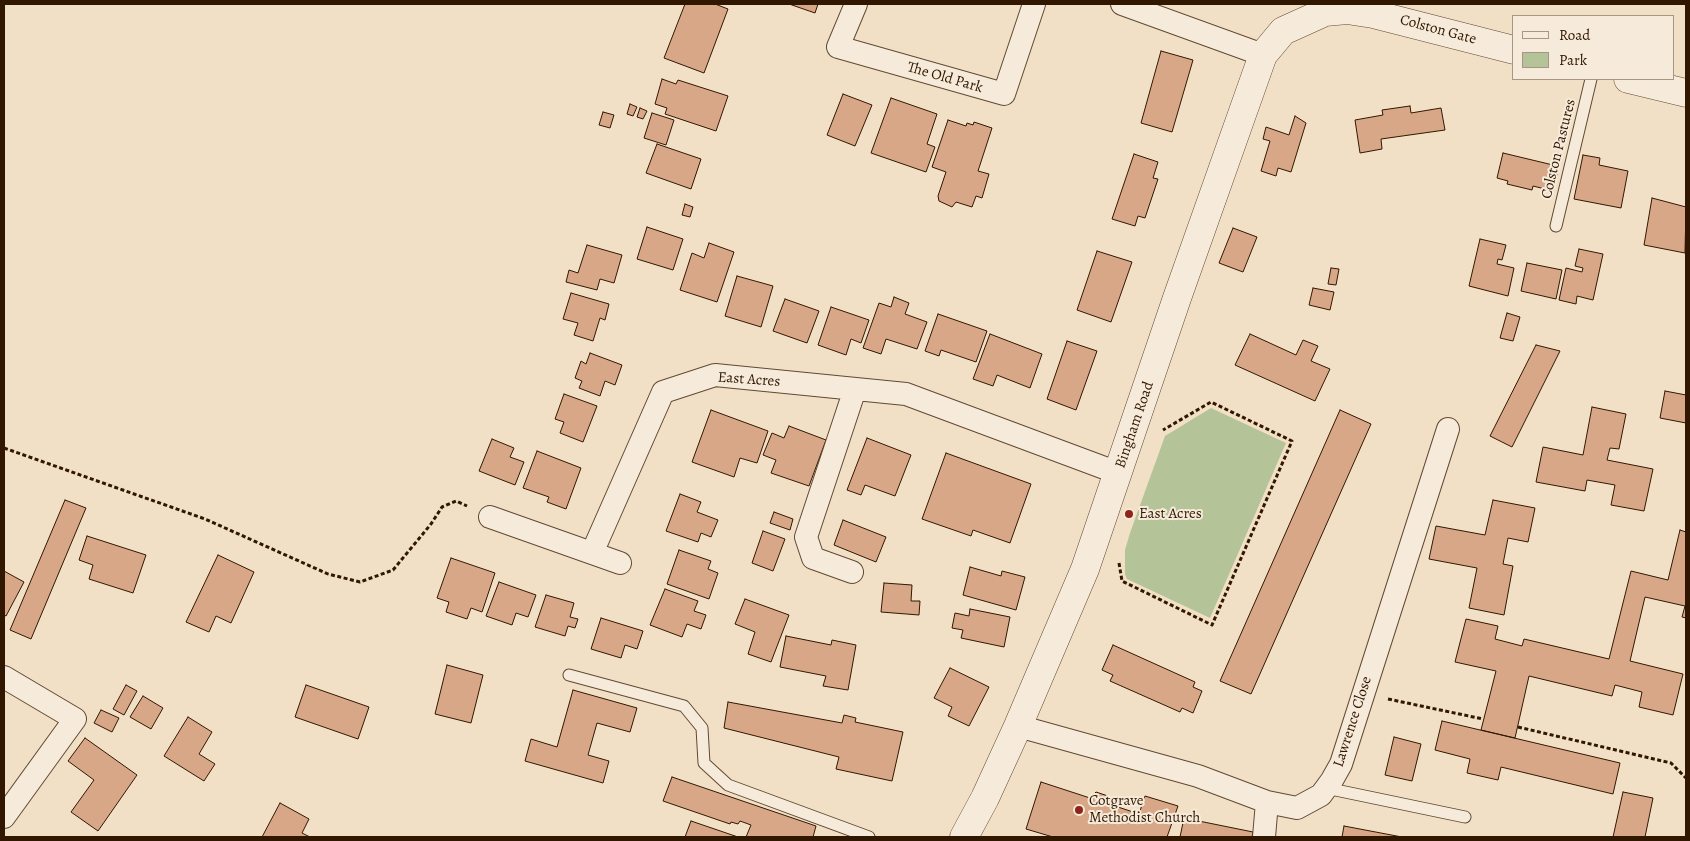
<!DOCTYPE html>
<style>
body{margin:0}
#map{position:relative;width:1690px;height:841px;overflow:hidden;background:#f1e0c6;font-family:Alegreya,serif}
canvas{display:block}
.frame{position:absolute;inset:0;border:5px solid #311700;pointer-events:none}
.legend{position:absolute;left:1512px;top:15px;width:162px;height:65px;box-sizing:border-box;background:#f6ebda;border:1px solid #a79683;margin:0;padding:6px 9px;list-style:none;font-size:15px;color:#311700}
.legend li{display:flex;align-items:center;gap:10px;height:25px}
.legend b{width:25px;border:1px solid #a79683}
</style>
<div id="map">
<canvas width="1690" height="841"></canvas>
<div class="frame"></div>
<ul class="legend">
<li><b style="height:6px;background:#f6ebda"></b>Road</li>
<li><b style="height:14px;background:#b5c399"></b>Park</li>
</ul>
</div>
<script>
const g = document.querySelector('canvas').getContext('2d');
g.lineJoin = 'round';
function fillPath(path, color) {
  g.fillStyle = color;
  g.fill(path, 'evenodd');
}
function poly(rows) {
  const path = new Path2D();
  for (const r of rows) {
    path.moveTo(r[0], r[1]);
    for (let i = 2; i < r.length; i += 2) path.lineTo(r[i], r[i + 1]);
  }
  return path;
}
function strokePath(path, color, width, dash) {
  g.strokeStyle = color;
  g.lineWidth = width;
  g.lineCap = dash ? 'butt' : 'round';
  g.setLineDash(dash || []);
  g.stroke(path);
}
function label(font, color, halo, rows, align = 'center') {
  g.font = font + ' Alegreya,serif';
  g.lineWidth = 4;
  g.setLineDash([]);
  g.textBaseline = 'middle';
  g.strokeStyle = halo;
  g.fillStyle = color;
  for (const [text, x, y, turn = 0] of rows) {
    g.save();
    g.translate(x, y);
    g.rotate((+turn || 0) * Math.PI / 180);
    g.textAlign = isNaN(turn) ? turn : align;
    if (halo) g.strokeText(text, 0, 0);
    g.fillText(text, 0, 0);
    g.restore();
  }
}
const green = poly([
 [1211,408,1286,443,1210,618,1127,579,1125,574,1125,550,1130,533,1165,436]
]);
const building = poly([
 [685,4,715,4,728,9,704,73,664,58,685,4],
 [789,4,818,4,815,13,789,4],
 [1161,51,1193,60,1172,132,1141,123,1161,51],
 [662,79,676,84,678,80,728,96,716,131,665,114,667,108,655,104,662,79],
 [843,94,872,105,855,146,827,135,843,94],
 [891,98,937,114,927,144,935,147,926,172,871,153,891,98],
 [630,104,637,107,633,116,627,114,630,104],
 [1410,106,1411,113,1441,108,1445,130,1381,139,1382,149,1360,153,1355,120,1383,115,1382,110,1410,106],
 [640,108,647,111,643,119,637,117,640,108],
 [603,112,614,115,610,128,599,125,603,112],
 [652,113,674,120,666,145,644,138,652,113],
 [1295,116,1306,123,1291,172,1278,168,1276,176,1261,171,1270,141,1263,139,1266,127,1289,135,1295,116],
 [948,120,966,126,967,123,973,125,974,122,992,128,978,171,989,174,982,198,976,196,972,207,956,202,952,207,939,201,938,196,946,172,932,167,948,120],
 [657,144,701,159,691,189,646,173,657,144],
 [1503,153,1553,165,1556,153,1562,154,1553,191,1533,186,1532,190,1507,184,1508,181,1497,178,1503,153],
 [1134,154,1158,162,1153,178,1158,179,1145,218,1138,216,1135,226,1112,219,1134,154],
 [1583,155,1600,158,1599,165,1628,171,1621,208,1574,199,1583,155],
 [1652,198,1686,207,1685,253,1644,245,1652,198],
 [685,204,693,207,690,217,682,215,685,204],
 [647,227,683,239,673,270,637,259,647,227],
 [1233,228,1257,237,1243,272,1219,263,1233,228],
 [1480,239,1506,245,1502,260,1498,259,1497,264,1514,268,1508,296,1469,286,1480,239],
 [709,243,734,252,717,302,680,290,692,253,704,258,709,243],
 [587,245,622,255,614,283,600,279,597,290,566,282,569,270,578,273,587,245],
 [1579,249,1603,254,1593,300,1577,296,1576,304,1559,300,1566,268,1582,272,1583,268,1575,266,1579,249],
 [1097,251,1132,262,1111,322,1077,310,1097,251],
 [1527,263,1562,270,1556,299,1521,291,1527,263],
 [1331,268,1339,269,1336,285,1328,284,1331,268],
 [737,276,773,286,761,327,725,316,737,276],
 [1313,288,1334,292,1330,310,1309,305,1313,288],
 [571,293,609,304,605,320,600,318,593,341,574,335,578,323,563,319,571,293],
 [894,297,909,303,905,314,927,322,917,349,886,339,881,354,863,348,879,303,891,307,894,297],
 [785,299,819,311,807,343,773,331,785,299],
 [831,307,869,320,861,343,851,339,846,355,818,345,831,307],
 [1507,313,1520,317,1513,341,1500,338,1507,313],
 [938,314,987,331,976,362,941,350,939,356,925,351,938,314],
 [990,334,1042,354,1030,388,997,375,993,386,973,379,990,334],
 [1250,334,1296,355,1303,340,1318,346,1311,361,1330,369,1315,401,1235,365,1250,334],
 [1067,341,1097,351,1076,410,1047,399,1067,341],
 [1536,345,1560,351,1512,447,1490,436,1536,345],
 [590,353,622,365,615,385,605,381,600,396,579,388,582,381,575,378,581,361,586,364,590,353],
 [1665,391,1686,395,1686,423,1660,418,1665,391],
 [564,394,597,406,583,442,560,433,564,422,555,419,564,394],
 [1592,407,1626,414,1619,449,1610,448,1607,460,1653,469,1644,511,1611,505,1615,485,1587,480,1585,491,1536,482,1543,447,1583,455,1592,407],
 [711,410,768,431,757,463,740,458,734,477,692,462,711,410],
 [1340,410,1371,424,1251,694,1220,681,1340,410],
 [789,426,826,440,809,486,771,473,776,460,763,455,772,433,784,438,789,426],
 [867,438,911,455,895,496,865,485,861,495,847,490,867,438],
 [492,439,514,448,510,457,524,462,515,485,479,471,492,439],
 [537,451,581,468,566,509,547,502,549,497,523,488,537,451],
 [946,453,1031,484,1010,543,973,530,971,536,922,519,946,453],
 [680,494,701,502,697,512,718,520,711,537,701,533,698,542,666,531,680,494],
 [65,500,86,508,31,639,10,630,65,500],
 [1493,500,1535,508,1528,542,1508,538,1503,564,1513,566,1504,615,1469,608,1477,568,1429,559,1436,526,1485,535,1493,500],
 [774,512,793,519,790,530,770,523,774,512],
 [843,520,886,537,876,562,834,545,843,520],
 [1680,530,1686,532,1686,618,1682,617,1685,606,1645,597,1630,661,1683,674,1673,715,1639,707,1642,692,1615,685,1612,696,1529,676,1515,738,1481,730,1496,671,1455,662,1466,619,1498,626,1495,639,1522,646,1524,639,1609,659,1631,571,1668,580,1680,530],
 [763,531,785,539,773,571,752,563,763,531],
 [87,536,146,555,133,593,89,579,93,565,79,560,87,536],
 [679,550,711,561,708,569,718,573,709,599,667,584,679,550],
 [218,555,254,572,231,623,216,616,209,632,186,622,218,555],
 [451,558,495,573,482,612,471,608,467,619,446,612,449,602,437,598,451,558],
 [970,567,1001,576,1002,571,1025,577,1016,610,963,595,970,567],
 [4,571,24,582,6,616,4,615,4,571],
 [499,582,536,595,528,617,516,613,512,625,486,616,499,582],
 [884,583,912,585,911,601,920,601,919,615,881,612,884,583],
 [665,589,698,601,694,611,706,615,701,629,687,624,682,637,650,625,665,589],
 [546,595,574,603,570,617,578,619,575,628,568,626,565,636,535,627,546,595],
 [745,599,789,615,771,662,748,654,755,632,735,624,745,599],
 [970,609,1010,617,1004,647,961,638,963,630,952,628,955,613,969,616,970,609],
 [601,618,643,631,637,649,625,645,621,658,591,649,601,618],
 [786,636,831,645,832,640,856,645,848,690,823,686,826,676,780,667,786,636],
 [1113,645,1195,682,1193,687,1202,691,1193,713,1182,708,1180,712,1110,681,1113,675,1102,670,1113,645],
 [447,665,483,675,471,723,435,714,447,665],
 [950,668,989,687,969,726,948,716,952,707,934,698,950,668],
 [126,685,137,691,124,715,113,709,126,685],
 [306,685,369,707,358,739,295,717,306,685],
 [573,690,637,708,630,732,597,723,588,755,609,761,603,783,525,761,531,739,557,747,573,690],
 [143,696,163,708,151,729,130,717,143,696],
 [728,702,842,723,844,715,856,718,855,722,903,732,892,781,836,769,839,757,724,728,728,702],
 [101,710,119,718,112,732,94,723,101,710],
 [188,717,212,732,199,754,215,764,204,781,164,756,188,717],
 [1442,721,1620,763,1613,794,1501,767,1498,780,1467,773,1470,759,1435,750,1442,721],
 [1394,737,1421,744,1412,781,1385,775,1394,737],
 [85,738,137,775,98,831,71,812,94,780,68,761,85,738],
 [672,777,816,826,813,837,746,837,751,825,740,821,738,824,731,822,730,824,663,801,672,777],
 [1041,782,1090,798,1096,792,1108,796,1112,805,1139,814,1145,796,1178,806,1167,837,1053,837,1026,829,1041,782],
 [1623,792,1653,798,1645,837,1613,837,1623,792],
 [280,803,309,819,302,833,310,837,262,837,280,803],
 [1184,818,1253,832,1252,837,1180,837,1184,818],
 [691,821,738,837,685,837,691,821],
 [1344,826,1402,837,1342,837,1344,826]
]);
const path = poly([
 [4,448,205,519,328,574,360,582,393,570,431,524,442,507,456,501,467,506],
 [1119,563,1122,581,1212,625,1292,441,1211,402,1163,430],
 [1388,699,1483,719],
 [1518,727,1671,763,1686,778]
]);
const service = poly([
 [1556,226,1591,79],
 [569,675,684,706,702,728,704,763,728,785,869,837],
 [1326,788,1465,817]
]);
const minor = poly([
 [856,4,838,47,1004,94,1034,4],
 [1122,4,1263,55],
 [490,517,620,563],
 [592,553,663,392,715,375,906,394,1118,473],
 [852,572,813,558,806,537,855,389],
 [4,677,75,719,4,817],
 [1018,726,1198,776,1267,802,1297,808,1321,795,1332,780,1341,764,1448,429],
 [1264,837,1267,802]
]);
const tertiary = poly([
 [1628,79,1686,93],
 [964,837,985,798,1018,726,1085,569,1177,298,1263,55,1283,31,1325,12,1347,10,1373,14,1514,50]
]);
const markers = [
 [1129,514,5,"#8f2418"],
 [1079,810,5,"#8f2418"]
];
const streetNames = [
 ["Colston Gate",1438,30,15],
 ["The Old Park",945,78,16],
 ["Colston Pastures",1559,149,-76],
 ["East Acres",749,380,4],
 ["Bingham Road",1135,425,-71],
 ["Lawrence Close",1353,722,-72]
];
const poiNames = [
 ["East Acres",1139,514],
 ["Cotgrave",1089,801],
 ["Methodist Church",1089,818]
];
fillPath(green, '#b5c399');
fillPath(building, '#d8a788');
strokePath(building, '#311700', 1);
strokePath(service, '#614932', 13);
strokePath(minor, '#614932', 24);
strokePath(tertiary, '#614932', 29);
strokePath(path, '#311700', 3, [4, 2.5]);
strokePath(service, '#f6ebda', 11);
strokePath(minor, '#f6ebda', 22);
strokePath(tertiary, '#f6ebda', 28);
for (const [x, y, r, color] of markers) {
  const dot = new Path2D();
  dot.arc(x, y, r, 0, 2 * Math.PI);
  g.fillStyle = color;
  g.fill(dot);
  strokePath(dot, '#f6ebda', 2);
}
label('15px', '#311700', '#f6ebda', streetNames);
label('15px', '#311700', '#f6ebda', poiNames, 'left');
</script>
